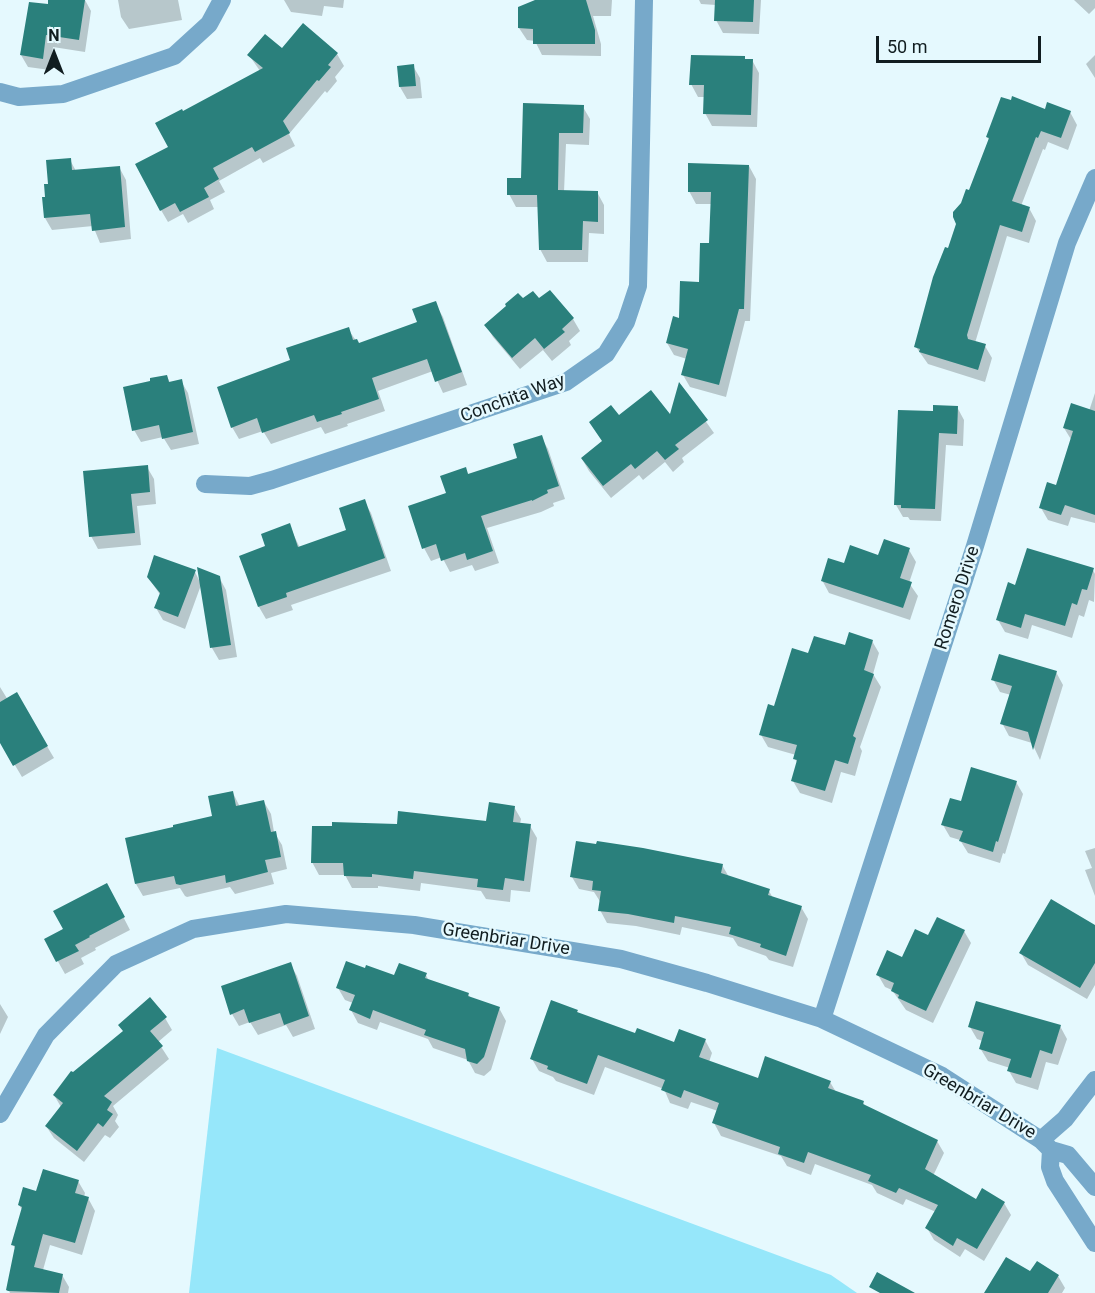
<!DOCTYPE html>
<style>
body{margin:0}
#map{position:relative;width:1095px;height:1293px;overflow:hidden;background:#e5f9fe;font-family:Roboto,sans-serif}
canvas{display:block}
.north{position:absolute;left:24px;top:24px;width:60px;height:60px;-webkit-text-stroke:4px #e5f9fe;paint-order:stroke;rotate:0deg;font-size:16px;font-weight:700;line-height:24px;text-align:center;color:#111d20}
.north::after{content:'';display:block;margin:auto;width:21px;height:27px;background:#111d20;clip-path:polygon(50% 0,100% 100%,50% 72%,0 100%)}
.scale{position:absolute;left:876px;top:36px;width:165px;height:27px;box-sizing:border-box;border:3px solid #111d20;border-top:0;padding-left:8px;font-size:18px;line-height:21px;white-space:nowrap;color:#111d20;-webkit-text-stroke:4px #e5f9fe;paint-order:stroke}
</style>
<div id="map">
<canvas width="1095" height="1293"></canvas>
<div class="north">N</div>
<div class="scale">50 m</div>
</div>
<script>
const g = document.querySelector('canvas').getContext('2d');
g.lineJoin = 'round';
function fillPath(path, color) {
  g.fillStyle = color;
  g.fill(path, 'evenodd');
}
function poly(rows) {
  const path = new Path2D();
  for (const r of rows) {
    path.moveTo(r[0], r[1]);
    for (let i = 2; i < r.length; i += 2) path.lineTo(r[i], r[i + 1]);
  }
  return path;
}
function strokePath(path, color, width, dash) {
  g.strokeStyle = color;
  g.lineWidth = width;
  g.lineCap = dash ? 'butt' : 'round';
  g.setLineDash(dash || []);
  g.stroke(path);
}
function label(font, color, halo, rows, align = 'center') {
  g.font = font + ' Roboto,sans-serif';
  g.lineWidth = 5;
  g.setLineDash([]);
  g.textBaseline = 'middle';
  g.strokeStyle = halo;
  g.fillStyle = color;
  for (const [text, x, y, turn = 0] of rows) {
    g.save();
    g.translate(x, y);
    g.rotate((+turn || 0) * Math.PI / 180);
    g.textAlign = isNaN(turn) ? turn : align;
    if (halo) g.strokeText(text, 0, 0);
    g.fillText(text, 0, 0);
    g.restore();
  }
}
const green = poly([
 [217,1048,831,1275,857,1293,189,1293]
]);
const shadow = poly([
 [50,0,85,0,91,11,85,52,53,47,50,70,28,67,21,55,49,6],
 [118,0,178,0,182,20,129,29,121,17],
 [284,0,344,0,343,8,324,6,322,16,291,12],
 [535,0,612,0,611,16,593,16,601,44,601,56,542,55,535,41,527,40,519,28],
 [699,0,761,0,759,34,723,33,716,20,716,5,701,4],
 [1074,0,1095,0,1095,8,1089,14],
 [282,50,337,54,344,66,335,77,337,81,327,93,325,91,289,134,295,146,263,163,260,158,219,181,225,192,210,200,214,209,188,223,183,214,168,222,161,210,170,147,182,113,260,71,249,55],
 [1095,55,1095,78,1086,64],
 [745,60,752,60,759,73,757,127,712,126,705,113,705,97,698,97,691,84],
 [413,66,420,78,422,98,407,99,400,87],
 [525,105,583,107,590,119,589,145,566,144,564,192,597,192,604,205,604,234,589,233,588,262,547,262,540,249,539,207,516,207,509,194,522,180],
 [1046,111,1070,112,1077,125,1068,150,1048,142,1045,150,1043,149,1021,206,1029,208,1036,221,1029,243,1007,236,975,343,985,346,992,358,985,382,928,364,916,347,949,250,990,141,987,137],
 [70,160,76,171,119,167,126,180,131,239,100,243,93,226,52,230,45,218,50,185],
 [749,166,756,179,750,321,745,321,726,397,690,387,683,375,687,359,674,355,667,343,701,283,711,245,712,204,696,204,689,191],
 [550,292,573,319,580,331,569,341,571,345,552,361,543,350,520,369,493,337,486,325,539,301],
 [436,305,443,317,467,385,443,393,433,371,378,391,385,411,347,424,348,426,325,434,321,427,271,444,263,431,239,439,232,427,292,361,348,329,359,345,419,323],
 [167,376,170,383,181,381,188,393,199,444,171,450,163,437,141,442,134,430],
 [680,385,714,433,682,458,684,462,673,472,665,462,643,480,639,475,611,498,589,471,582,459,603,442,619,417,671,418],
 [1095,393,1095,523,1071,517,1068,526,1048,520,1041,508,1057,487,1072,441,1064,428,1089,411],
 [957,407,964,420,963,446,946,445,941,521,910,520,908,517,903,517,896,505,934,413],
 [541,437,548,449,565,499,553,503,554,506,541,512,487,528,499,563,475,571,472,565,450,572,442,557,431,561,424,548,448,494,465,469,469,475,519,459],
 [147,467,154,479,156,504,137,506,141,545,98,549,91,536],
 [364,501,371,513,391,571,291,605,293,610,266,619,259,607,241,557,267,547,289,525,300,548,348,531],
 [909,550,916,562,909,583,918,596,910,620,829,593,822,580,845,565],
 [1093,570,1095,574,1094,602,1089,600,1084,617,1079,615,1072,638,1032,625,1028,639,1005,632,998,620,1016,586],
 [195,572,200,582,219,577,226,590,237,657,219,660,212,648,201,585,185,629,163,620,156,608,161,596,148,577],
 [872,641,879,653,873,674,881,687,860,747,862,751,855,776,841,772,832,803,800,793,793,781,798,764,795,759,796,755,768,747,761,735,809,655],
 [1056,672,1063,685,1040,760,1032,743,1009,736,1002,723,1011,695,1000,692,993,679],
 [0,687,8,700,16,694,54,758,22,777,0,740],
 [1016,782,1023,794,1005,854,1003,853,1000,863,968,853,960,840,950,837,943,825,961,803],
 [233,793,240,807,264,802,271,814,274,832,282,845,287,869,271,873,274,884,235,894,230,887,187,897,185,896,180,888,143,896,136,884,127,839,214,817],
 [514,807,521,819,520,824,530,826,537,838,530,892,511,890,510,902,486,899,481,891,421,883,420,891,378,886,378,888,352,888,345,875,319,875,312,862,398,826,487,823],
 [1095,848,1095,896,1085,870,1092,868,1085,851],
 [722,865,729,877,769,891,773,898,801,907,808,919,793,967,769,960,766,956,738,946,733,938,682,927,680,935,636,926,607,923,600,910,601,903,594,892,579,889,572,877],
 [113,897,130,930,95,948,96,950,81,958,84,964,65,974,46,940],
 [1095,927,1095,985,1087,999,1028,965,1021,953],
 [964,931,971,943,933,1023,906,1010,892,990,885,987,878,975,903,959,929,937],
 [290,964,297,976,315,1029,293,1037,286,1025,258,1035,250,1022,239,1026,232,1014],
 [426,975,429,981,468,994,471,999,499,1008,506,1021,491,1070,484,1076,475,1073,468,1060,433,1048,428,1039,380,1022,377,1030,358,1023,351,1010,353,1003,345,1000,338,988,395,977],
 [0,1004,8,1017,0,1034],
 [577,1011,578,1014,636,1035,675,1044,705,1040,712,1053,709,1062,759,1080,830,1082,836,1092,863,1102,866,1108,937,1141,944,1153,933,1176,976,1201,1004,1203,1011,1215,984,1261,965,1249,960,1257,934,1240,927,1228,936,1212,906,1199,903,1205,877,1193,872,1185,815,1164,811,1175,787,1166,781,1156,721,1136,714,1123,718,1111,691,1102,688,1109,670,1103,664,1089,605,1067,594,1095,556,1081,553,1077,539,1071,532,1059],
 [165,1018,172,1030,158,1042,169,1059,113,1106,118,1115,115,1121,119,1127,110,1138,105,1135,84,1162,54,1138,46,1126,61,1107,54,1095,73,1074,124,1032,119,1025],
 [1060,1026,1067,1039,1058,1065,1046,1062,1038,1090,1016,1083,1009,1071,1010,1068,988,1061,980,1048,983,1041,977,1039,970,1027],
 [78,1181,85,1193,84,1197,88,1198,95,1211,82,1255,50,1245,43,1270,62,1275,69,1287,68,1293,10,1293,8,1289,16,1250,13,1245,23,1211,19,1205,37,1193],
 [1030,1273,1058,1276,1065,1288,1062,1293,989,1293]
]);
const building = poly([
 [48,0,85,0,79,40,46,35,43,59,20,55,29,2,48,4],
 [535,0,586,0,595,30,595,44,533,44,533,29,518,28,518,7],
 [715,0,754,0,753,22,714,21],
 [303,23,338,53,328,65,331,67,319,81,317,80,283,121,290,133,255,152,252,147,213,168,219,179,204,188,209,197,180,212,175,203,160,211,135,164,168,147,155,123,182,109,183,111,263,68,247,55,265,34,282,48],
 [691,55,745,56,745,59,753,59,751,115,703,114,704,85,689,85],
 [414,64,416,86,399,87,397,66],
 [1012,96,1045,109,1047,102,1071,111,1061,138,1041,131,1038,138,1036,137,1012,201,1030,207,1022,232,1000,225,967,335,968,339,986,344,978,370,919,352,920,349,914,347,933,277,945,247,948,248,956,224,953,217,953,212,961,203,966,189,969,190,989,138,986,137,1001,97,1011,100],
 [523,103,584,105,583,133,559,133,558,190,598,191,598,222,583,221,582,250,539,250,537,195,507,195,507,178,521,178],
 [71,158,72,170,120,166,125,227,92,231,90,214,44,218,42,197,45,197,44,184,48,184,46,160],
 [688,163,749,165,744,309,739,309,719,385,681,375,688,349,666,343,673,316,679,318,680,281,699,282,700,243,709,243,711,192,688,192],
 [550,290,574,318,562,329,565,332,544,349,535,338,512,358,484,325,506,306,505,304,518,293,523,298,533,291,539,298],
 [436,301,462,372,435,382,427,359,372,378,379,399,341,412,342,414,317,422,314,415,262,433,257,418,231,428,217,387,290,360,286,348,349,327,353,340,357,339,359,343,417,322,412,309],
 [167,375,169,382,182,379,193,432,162,439,159,425,132,431,123,387,150,381,150,378],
 [679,382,708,420,675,445,679,449,665,460,657,451,635,469,631,464,603,486,581,458,602,441,589,422,611,405,619,415,651,390,670,414],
 [1071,403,1095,411,1095,515,1065,505,1061,515,1039,508,1047,482,1056,485,1073,431,1063,428],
 [933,405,958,406,957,434,939,433,935,509,901,508,901,505,894,505,898,410,933,411],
 [542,435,559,486,547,490,548,493,532,501,532,500,481,516,493,551,467,560,465,553,441,561,436,544,422,549,408,506,446,493,440,476,466,467,468,474,517,458,513,444],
 [148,465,150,492,131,494,135,533,89,537,83,471],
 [365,499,385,558,286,593,287,597,258,607,239,556,265,546,261,534,290,523,298,547,346,530,339,508],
 [884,539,910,548,900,578,912,582,903,608,821,581,828,558,844,563,850,545,878,555],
 [1027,548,1094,568,1087,590,1082,589,1077,605,1072,603,1065,626,1025,614,1021,628,996,620,1008,582,1015,585],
 [154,555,196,570,178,617,154,608,160,593,147,577],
 [197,567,220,576,231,645,210,648],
 [849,632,873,640,864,670,874,674,853,736,856,738,848,764,835,760,825,791,791,781,797,760,793,759,797,745,759,735,768,704,774,706,792,648,808,653,814,636,845,645],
 [999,654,1057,671,1033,750,1028,732,1000,724,1012,686,991,680],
 [17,692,48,746,13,766,0,743,0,702],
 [971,767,1017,781,998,842,996,841,993,852,959,841,963,831,941,825,950,798,961,801],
 [233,791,236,806,264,800,271,832,276,831,281,857,265,860,268,872,226,883,225,875,180,885,176,884,174,876,135,884,125,838,173,827,173,825,212,816,208,796],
 [489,802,515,806,513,822,531,824,524,881,505,878,503,890,477,887,478,879,414,871,413,879,372,874,372,877,344,876,343,863,311,863,312,826,332,826,332,822,397,824,398,811,486,821],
 [576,841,596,844,597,841,643,848,723,864,721,873,770,889,768,895,802,906,786,956,760,947,761,944,729,934,731,927,675,916,674,923,628,914,598,911,601,891,592,890,593,881,570,877],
 [107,883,125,917,89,936,90,937,75,945,79,951,56,962,44,939,63,929,53,911],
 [1051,899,1095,925,1095,963,1080,988,1019,953],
 [937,917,965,930,926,1011,898,998,899,995,891,991,894,983,876,975,887,950,902,957,915,929,928,935],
 [346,961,365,968,366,965,394,975,399,963,427,973,425,978,469,993,468,996,500,1007,484,1057,477,1064,467,1061,465,1049,424,1035,426,1030,373,1010,370,1019,349,1010,355,995,336,988],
 [291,962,309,1016,284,1025,280,1013,249,1023,244,1009,230,1015,221,986],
 [150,997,167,1017,150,1031,163,1046,104,1096,112,1102,107,1110,113,1114,103,1127,98,1123,77,1151,45,1126,63,1103,53,1095,71,1071,73,1072,123,1031,118,1025],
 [551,1000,578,1010,577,1012,635,1033,637,1028,674,1042,679,1029,706,1039,699,1057,758,1078,765,1056,831,1081,828,1088,864,1101,863,1104,938,1140,925,1169,976,1199,982,1188,1005,1202,977,1249,957,1238,953,1246,925,1228,938,1205,899,1188,896,1193,868,1181,871,1175,808,1152,804,1163,778,1154,780,1147,712,1123,719,1103,684,1090,681,1098,661,1090,665,1080,598,1055,587,1084,547,1069,548,1066,530,1059],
 [976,1001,1061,1025,1052,1054,1040,1050,1031,1078,1007,1071,1011,1059,979,1049,984,1032,968,1027],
 [43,1169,79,1180,75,1193,89,1197,75,1243,43,1234,34,1267,63,1274,59,1293,8,1291,6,1290,15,1246,11,1245,22,1207,18,1205,23,1187,36,1191],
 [1006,1257,1030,1271,1037,1261,1059,1275,1048,1293,984,1293],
 [877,1272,915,1293,880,1293,869,1287]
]);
const minor = poly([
 [0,92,19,97,63,94,174,56,209,24,222,0],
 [205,484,250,486,272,480,566,382,606,354,626,322,638,286,644,0],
 [822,1019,975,546,1067,243,1095,178],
 [0,1114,46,1035,116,964,193,929,286,914,414,925,621,959,707,983,822,1019,942,1076,1041,1140,1051,1150,1068,1155,1095,1187],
 [1041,1140,1065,1119,1095,1080],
 [1051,1150,1050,1167,1055,1181,1095,1243]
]);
const streetNames = [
 ["Conchita Way",513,399,-20],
 ["Romero Drive",958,598,-72],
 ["Greenbriar Drive",506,940,9],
 ["Greenbriar Drive",979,1102,31]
];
fillPath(green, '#96e7fa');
fillPath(shadow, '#0003');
fillPath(building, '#2a807c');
strokePath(minor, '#77a9ca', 18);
label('18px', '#111d20', '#e5f9fe', streetNames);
</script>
